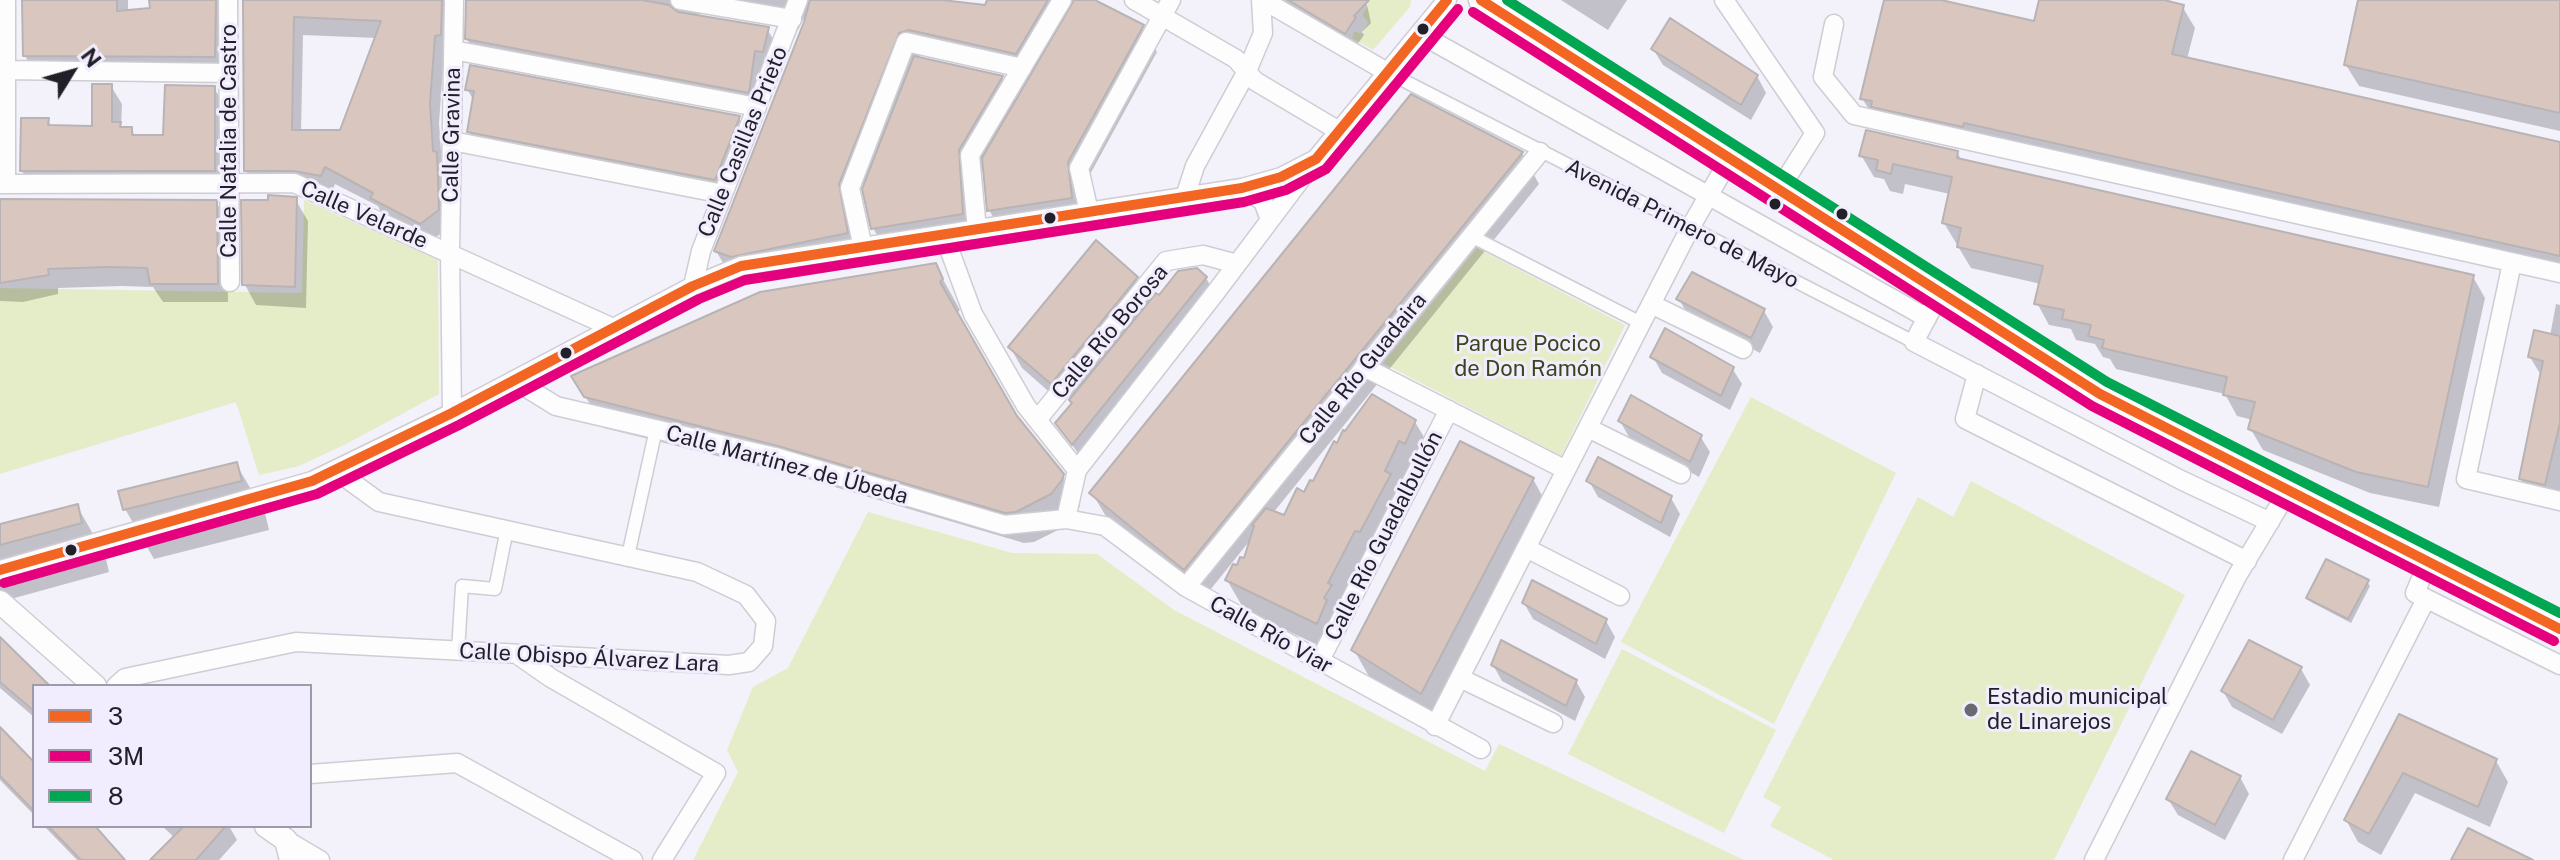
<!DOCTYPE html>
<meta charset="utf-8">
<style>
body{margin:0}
#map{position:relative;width:2560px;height:860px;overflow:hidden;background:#f3f1fa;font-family:"Public Sans",sans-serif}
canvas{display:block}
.legend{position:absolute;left:32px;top:684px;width:280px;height:144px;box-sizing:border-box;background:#f1edfe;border:2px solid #9e9ba8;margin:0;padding:10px 14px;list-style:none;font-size:24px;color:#211f27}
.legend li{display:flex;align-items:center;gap:16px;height:40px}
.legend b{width:40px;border:2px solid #9e9ba8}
.north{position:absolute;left:32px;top:32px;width:80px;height:80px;-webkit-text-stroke:6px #f1edfe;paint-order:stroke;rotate:53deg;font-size:22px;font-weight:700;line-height:32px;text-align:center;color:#211f27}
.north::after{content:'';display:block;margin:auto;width:28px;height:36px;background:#211f27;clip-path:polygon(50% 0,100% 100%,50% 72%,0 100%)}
</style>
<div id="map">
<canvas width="2560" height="860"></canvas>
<ul class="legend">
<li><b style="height:10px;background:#f26522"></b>3</li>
<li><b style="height:10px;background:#e5007d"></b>3M</li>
<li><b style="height:10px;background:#00a651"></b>8</li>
</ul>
<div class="north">N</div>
</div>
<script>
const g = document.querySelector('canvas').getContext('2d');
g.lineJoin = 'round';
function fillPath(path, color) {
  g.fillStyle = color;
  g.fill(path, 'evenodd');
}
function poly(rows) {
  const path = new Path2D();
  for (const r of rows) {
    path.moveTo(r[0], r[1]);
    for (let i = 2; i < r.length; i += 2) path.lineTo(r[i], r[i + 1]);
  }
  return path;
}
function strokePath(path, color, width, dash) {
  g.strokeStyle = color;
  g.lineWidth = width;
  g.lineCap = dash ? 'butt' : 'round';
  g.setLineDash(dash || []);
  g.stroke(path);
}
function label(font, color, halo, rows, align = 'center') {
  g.font = font + ' "Public Sans",sans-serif';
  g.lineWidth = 6;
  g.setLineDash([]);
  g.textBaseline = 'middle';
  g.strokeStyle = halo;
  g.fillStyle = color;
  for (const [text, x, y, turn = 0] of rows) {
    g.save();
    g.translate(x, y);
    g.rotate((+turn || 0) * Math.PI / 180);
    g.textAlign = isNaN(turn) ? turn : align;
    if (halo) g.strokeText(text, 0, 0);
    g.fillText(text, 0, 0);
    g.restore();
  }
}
const green = poly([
 [1366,0,1411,0,1410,7,1373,50,1352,38,1354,31,1362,34,1368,22,1362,15,1368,6],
 [304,200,438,260,439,394,346,444,299,466,259,475,236,402,0,474,0,288,302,293],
 [1477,248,1625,325,1561,456,1383,363],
 [1751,397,1896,473,1774,724,1621,642],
 [1971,481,2185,595,2054,860,1834,860,1770,826,1781,807,1763,797,1918,497,1953,517],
 [868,512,1012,553,1097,554,1174,610,1485,771,1499,744,1744,860,693,860,738,772,727,750,753,687,788,668],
 [1622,649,1776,730,1724,833,1568,754]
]);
const shadow = poly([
 [24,0,128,0,128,12,152,10,151,0,229,0,226,77,37,76,25,56],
 [245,0,452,0,450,54,444,53,439,123,442,165,446,172,448,228,431,241,383,216,378,206,335,184,331,194,256,189,246,171],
 [303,35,377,38,341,132,301,132],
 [468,0,944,0,987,7,989,0,1091,0,1142,26,1157,52,1082,189,1085,223,1004,235,989,210,985,166,976,181,980,245,891,259,873,228,863,183,852,210,861,259,746,282,731,276,716,251,807,18,805,16,798,30,700,13,699,17,767,29,782,54,769,75,763,118,482,64,467,39],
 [924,55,1031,79,1017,104,1002,78,914,58],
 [1277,0,1366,0,1371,23,1362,32,1364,35,1354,49],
 [1561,0,1627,0,1608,30],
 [1886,0,1932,0,2035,24,2041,0,2155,0,2182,6,2195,28,2187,59,2560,145,2560,274,1875,120,1862,98],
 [2360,0,2560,0,2560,131,2359,86,2346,65],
 [1653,49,1757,76,1766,93,1751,120,1663,65],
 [111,86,122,104,121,127,131,129,136,137,164,137,214,88,225,106,224,189,32,189,22,171,48,120,52,128,94,128],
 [467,89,739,118,751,139,727,201,481,153,469,131,474,101],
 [1957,152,1962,161,2473,277,2485,298,2439,507,2370,493,2263,450,2250,428,2253,420,2237,416,2225,394,2116,369,2110,359,2103,357,2095,344,2076,340,2071,329,2049,325,2037,303,2041,284,1971,268,1944,223,1950,194,1905,184,1903,194,1890,191,1884,179,1874,177,1861,155],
 [1522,153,1539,184,1273,513,1284,518,1304,495,1415,422,1433,452,1335,653,1245,611,1227,580,1245,561,1252,538,1202,600,1110,523,1092,493],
 [295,199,308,221,306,308,256,305,244,283],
 [0,201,216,202,227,221,228,302,163,302,153,287,121,286,58,288,58,294,23,302,0,301],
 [935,265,960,310,956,314,1016,418,1062,475,1080,506,1068,525,1034,542,1024,543,798,476,604,428,574,377],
 [1136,278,1150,302,1206,278,1215,294,1082,459,1057,423,1073,404,1069,397,1063,404,1022,368,1010,347],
 [1679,299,1764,311,1773,327,1760,353,1688,315],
 [2556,304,2560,305,2560,492,2534,500,2521,479,2542,377,2530,357,2550,336],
 [1653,357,1732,368,1742,384,1730,410,1662,373],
 [1620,421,1700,436,1710,452,1699,477,1629,437],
 [236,464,265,513,269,530,154,559,125,509],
 [1533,479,1550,510,1439,723,1371,680,1354,650],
 [1589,481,1671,498,1680,514,1670,537,1598,497],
 [77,506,105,555,109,572,0,602,0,526],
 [2367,582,2370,586,2351,623,2311,602,2308,598],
 [1524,603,1606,621,1615,637,1605,659,1533,619],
 [0,639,47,686,34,686,34,717,0,688],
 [1493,665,1576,681,1585,697,1575,721,1502,681],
 [2301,669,2310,685,2282,734,2232,707,2223,691],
 [2400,717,2496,761,2508,782,2490,827,2415,793,2381,855,2358,842,2346,820],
 [0,730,32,763,34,760,34,815,0,780],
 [2240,777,2249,794,2225,840,2178,815,2168,799],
 [44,826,92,826,123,860,77,860],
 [162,826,229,826,237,840,219,860,153,860,175,838]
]);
const building = poly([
 [22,0,117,0,117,11,150,8,149,0,216,0,215,57,23,56,22,0],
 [243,0,442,0,441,35,435,36,430,103,433,151,437,152,439,210,420,224,370,198,373,193,325,167,321,176,294,171,244,171,243,0],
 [294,17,381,21,340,130,292,130,294,17],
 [466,0,642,0,669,5,678,12,769,27,763,52,755,51,749,93,465,39,466,0],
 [810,0,942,0,985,5,987,0,1048,0,1016,54,909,30,899,33,839,184,848,233,731,257,714,251,804,22,810,0],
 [1074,0,1095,0,1144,25,1068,162,1072,198,987,211,982,158,1074,0],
 [1288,0,1369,0,1354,16,1356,17,1345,34,1288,0],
 [1884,0,1941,0,2034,21,2039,0,2164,0,2184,5,2172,54,2560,142,2560,256,1964,123,1963,127,1871,107,1872,101,1860,99,1884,0],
 [2358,0,2560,0,2560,113,2344,65,2358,0],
 [1670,18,1758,75,1741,105,1651,49,1670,18],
 [914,56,1003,76,959,150,963,214,871,229,862,189,914,56],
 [470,65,740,116,715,180,467,132,474,91,465,90,470,65],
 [92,84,112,84,112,122,121,122,120,127,132,127,132,135,163,135,165,85,215,86,215,171,20,171,21,118,49,118,48,125,92,126,92,84],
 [1411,94,1523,152,1184,570,1089,493,1411,94],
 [1866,130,1958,151,1957,158,2474,275,2428,487,2356,472,2248,429,2255,402,2223,395,2227,377,2102,348,2104,340,2088,336,2091,325,2062,319,2064,310,2034,304,2043,266,1957,247,1961,228,1942,223,1952,177,1893,164,1891,174,1876,170,1878,160,1859,156,1866,130],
 [268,195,297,197,295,287,242,285,241,200,268,200,268,195],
 [0,199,217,200,218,284,150,284,147,268,109,267,48,269,49,275,0,283,0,199],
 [1096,240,1138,277,1051,384,1008,347,1096,240],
 [936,263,943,279,940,282,1017,416,1064,474,1062,480,1051,494,1016,512,1005,513,778,446,584,397,571,376,760,292,936,263],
 [1197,268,1207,277,1072,445,1055,423,1072,403,1069,400,1156,293,1159,295,1178,271,1197,268],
 [1692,272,1765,309,1751,338,1676,299,1692,272],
 [1665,328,1734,367,1721,396,1650,357,1665,328],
 [2534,330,2560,336,2560,423,2545,485,2519,479,2543,361,2528,357,2534,330],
 [1372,394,1416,420,1405,444,1399,441,1385,471,1391,474,1360,532,1355,531,1328,583,1332,585,1324,598,1327,600,1317,624,1225,580,1233,564,1237,565,1240,557,1244,558,1254,526,1252,525,1266,508,1284,515,1297,488,1304,492,1310,480,1313,481,1334,441,1337,443,1343,430,1345,431,1372,394],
 [1631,395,1702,435,1690,462,1618,421,1631,395],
 [1460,441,1534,478,1421,694,1351,650,1460,441],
 [1598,457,1672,496,1661,523,1586,481,1598,457],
 [237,462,242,481,123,510,118,491,237,462],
 [78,504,82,523,0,545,0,524,78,504],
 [2326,559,2369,580,2348,619,2306,598,2326,559],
 [1532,580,1607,619,1596,644,1522,603,1532,580],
 [0,637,50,686,34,686,34,711,0,682,0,637],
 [1501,640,1577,680,1566,706,1491,665,1501,640],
 [2249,640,2302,667,2273,720,2221,691,2249,640],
 [2399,714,2497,759,2478,807,2403,773,2369,834,2344,820,2399,714],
 [0,727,34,762,34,811,0,776,0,727],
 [2191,751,2241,776,2215,825,2166,799,2191,751],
 [48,826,95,826,125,860,81,860,48,826],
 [184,826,226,826,196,860,150,860,184,826],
 [2468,828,2533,860,2451,860,2468,828]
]);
const pedestrian = poly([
 [1387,72,1914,342],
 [1471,236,1641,323],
 [628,556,656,429],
 [458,651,462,586,495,589,507,529]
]);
const minor = poly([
 [228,0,230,282],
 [680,0,792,19],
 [1134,0,1236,59,1255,81,1339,131],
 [1263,0,1387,72],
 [1724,0,1815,133,1779,190],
 [1834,24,1823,77,1854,115,2560,273],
 [1420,34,1927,318],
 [453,50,757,107],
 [6,70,229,73],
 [452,141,723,194],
 [0,184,294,183,613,328],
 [6,184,6,0],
 [1242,188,1263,201,1270,220],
 [1185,197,1195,166,1247,71,1263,33,1261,0],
 [1089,212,1079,168,1171,0],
 [977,230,970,155,1062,0],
 [944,235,973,314,1026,406,1077,470],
 [863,248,850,188,906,42,1022,68],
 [2512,263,2466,479,2560,501],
 [693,286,701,251,798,0],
 [1940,293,1914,342,2181,480,2270,522],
 [1651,304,1743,349],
 [1364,367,1566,470],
 [1977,374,1965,419,2247,561],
 [514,380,556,406,775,457,1004,525,1066,519,1105,526,1186,587,1481,749],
 [452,413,450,253,454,0],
 [1037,420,1166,261,1203,255,1237,264],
 [1588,428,1681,474],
 [1066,519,1077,470,1216,292,1316,159,1447,0],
 [1526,548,1620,596],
 [2428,562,2415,593,2560,665],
 [0,570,312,481,452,413,693,286,741,266,1242,188,1281,177,1316,159],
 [1186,587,1540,152],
 [518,655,551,678,716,773,662,860],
 [1319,662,1449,410],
 [1460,678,1553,723],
 [116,686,125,678,296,642,729,665,749,662,763,646,766,621,746,595,697,572,379,502,335,470],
 [1435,726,1690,228,1730,158],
 [310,774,457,763,633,860],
 [286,840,320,860],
 [2094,860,2237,576,2288,491],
 [2293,860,2426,599]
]);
const tertiary = poly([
 [0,602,95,686],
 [266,826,286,840,291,860]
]);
const secondary = poly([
 [1481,0,2100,394,2560,629]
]);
const bus1 = poly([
 [1481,0,2100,394,2560,629],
 [0,570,312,481,452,413,693,286,741,266,1242,188,1281,177,1316,159,1447,0]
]);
const bus2 = poly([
 [1473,12,2092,406,2554,641],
 [4,583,317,494,459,425,699,299,745,280,1244,202,1286,190,1326,169,1458,9]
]);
const bus3 = poly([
 [1507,0,2107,382,2560,613]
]);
const markers = [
 [1423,29,7,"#211f27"],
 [1775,204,7,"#211f27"],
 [1842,214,7,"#211f27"],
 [1050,218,7,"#211f27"],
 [566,353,7,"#211f27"],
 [71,550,7,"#211f27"],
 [1971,710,8,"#6a6871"]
];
const streetNames = [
 ["Calle Gravina",452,135,-89],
 ["Calle Natalia de Castro",229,141,-90],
 ["Calle Casillas Prieto",743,142,-68],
 ["Calle Velarde",364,215,24],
 ["Avenida Primero de Mayo",1682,224,27],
 ["Calle Río Borosa",1110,332,-50],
 ["Calle Río Guadaira",1363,369,-51],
 ["Calle Martínez de Úbeda",787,465,15],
 ["Calle Río Guadalbullón",1384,536,-63],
 ["Calle Río Viar",1271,635,29],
 ["Calle Obispo Álvarez Lara",589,658,3]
];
const parkNames = [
 ["Parque Pocico",1528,344],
 ["de Don Ramón",1528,369]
];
const poiNames = [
 ["Estadio municipal",1987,697],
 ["de Linarejos",1987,722]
];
fillPath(green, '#e4edc7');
fillPath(shadow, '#0003');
fillPath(building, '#d9c7bf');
strokePath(building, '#b8b3b5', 2);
strokePath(pedestrian, '#cecdd4', 15);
strokePath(minor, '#cecdd4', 21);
strokePath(tertiary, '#cecdd4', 25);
strokePath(secondary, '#cecdd4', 27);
strokePath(pedestrian, '#fdfdfe', 12);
strokePath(minor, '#fdfdfe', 18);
strokePath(tertiary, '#fdfdfe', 22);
strokePath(secondary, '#fdfdfe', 24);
strokePath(bus1, '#f26522', 10);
strokePath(bus2, '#e5007d', 10);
strokePath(bus3, '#00a651', 10);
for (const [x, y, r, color] of markers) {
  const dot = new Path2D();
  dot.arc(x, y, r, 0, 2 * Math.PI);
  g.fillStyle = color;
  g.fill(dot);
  strokePath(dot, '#f1edfe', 3);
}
label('22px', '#211f27', '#f1edfe', streetNames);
label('22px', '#3c441b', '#f1edfe', parkNames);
label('22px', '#211f27', '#f1edfe', poiNames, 'left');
</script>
